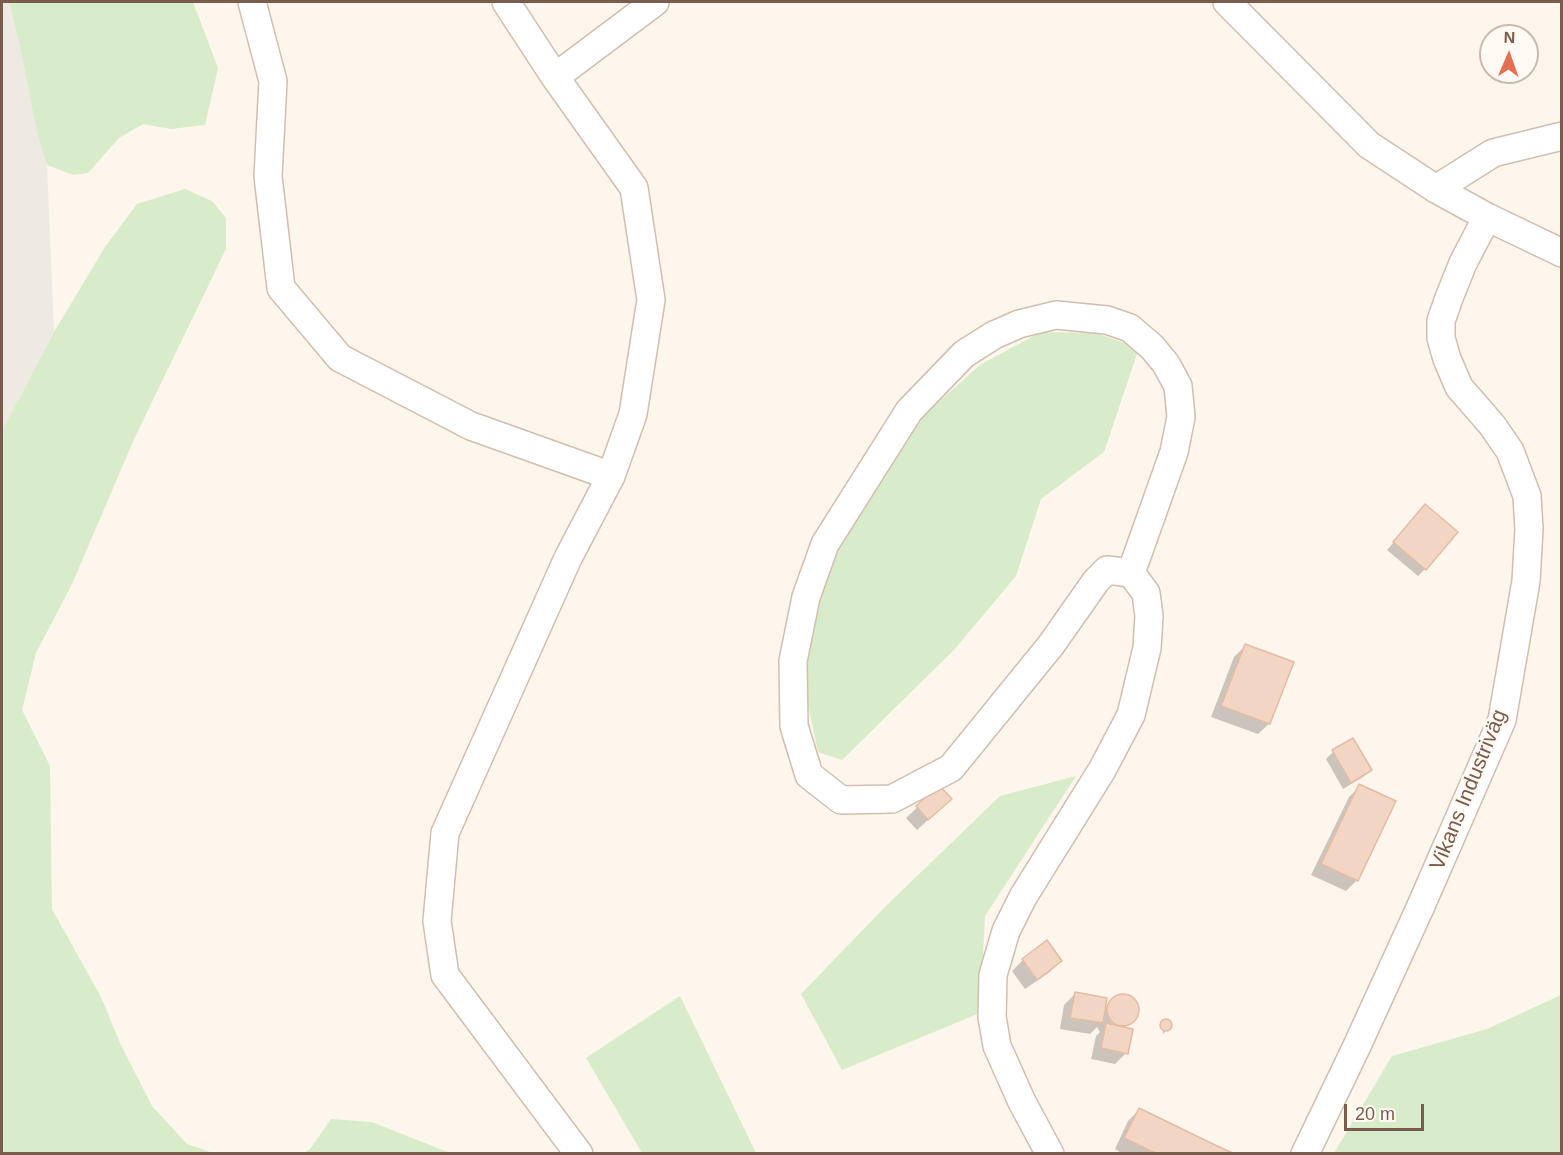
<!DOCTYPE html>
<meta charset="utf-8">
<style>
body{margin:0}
#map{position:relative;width:1563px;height:1155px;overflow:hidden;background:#fdf6ec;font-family:Arial,sans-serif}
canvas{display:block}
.frame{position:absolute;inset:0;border:3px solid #7a5c4d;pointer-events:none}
.north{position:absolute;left:1479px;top:24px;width:60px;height:60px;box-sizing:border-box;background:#fffaf3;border:2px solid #cabbb1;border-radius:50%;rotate:2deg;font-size:16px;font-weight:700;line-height:24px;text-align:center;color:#7a5c4d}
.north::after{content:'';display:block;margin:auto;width:21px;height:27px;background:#e76f51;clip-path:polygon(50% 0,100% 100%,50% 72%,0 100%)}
.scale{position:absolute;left:1344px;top:1104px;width:80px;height:27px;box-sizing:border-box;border:3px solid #7a5c4d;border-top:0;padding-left:8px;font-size:18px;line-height:21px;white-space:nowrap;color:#7a5c4d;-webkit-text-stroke:4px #fffaf3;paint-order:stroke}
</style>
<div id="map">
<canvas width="1563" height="1155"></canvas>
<div class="frame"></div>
<div class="north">N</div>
<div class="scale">20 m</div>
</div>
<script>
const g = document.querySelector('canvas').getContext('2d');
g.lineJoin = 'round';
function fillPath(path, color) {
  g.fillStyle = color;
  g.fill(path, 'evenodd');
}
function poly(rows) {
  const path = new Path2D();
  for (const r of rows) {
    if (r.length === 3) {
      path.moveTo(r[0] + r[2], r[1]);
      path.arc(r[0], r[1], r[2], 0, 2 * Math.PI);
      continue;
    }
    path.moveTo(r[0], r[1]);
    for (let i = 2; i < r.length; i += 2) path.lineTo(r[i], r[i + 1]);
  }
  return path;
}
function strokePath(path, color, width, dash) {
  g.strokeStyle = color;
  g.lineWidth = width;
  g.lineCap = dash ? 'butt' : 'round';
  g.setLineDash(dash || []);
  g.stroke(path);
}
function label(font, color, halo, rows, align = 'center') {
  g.font = font + ' Arial,sans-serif';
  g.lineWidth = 5;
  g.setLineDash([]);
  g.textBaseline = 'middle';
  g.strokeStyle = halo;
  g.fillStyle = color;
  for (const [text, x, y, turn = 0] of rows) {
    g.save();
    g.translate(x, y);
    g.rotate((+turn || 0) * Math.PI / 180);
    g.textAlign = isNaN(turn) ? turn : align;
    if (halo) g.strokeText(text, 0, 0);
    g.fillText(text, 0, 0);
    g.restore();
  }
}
const industrial = poly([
 [2,2,9,2,21,52,37,134,47,165,54,332,2,431]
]);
const green = poly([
 [9,2,193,2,218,68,205,125,171,129,143,124,119,138,88,173,73,175,47,165,37,134,21,52],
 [185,189,212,201,226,218,226,249,135,437,72,584,36,653,22,710,50,766,52,909,101,997,120,1043,152,1106,187,1144,213,1153,2,1153,2,431,54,332,105,247,137,204],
 [1041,332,1096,333,1139,348,1104,452,1041,499,1016,576,954,650,842,760,818,752,805,690,815,597,840,542,875,476,923,416,980,365],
 [1076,776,985,916,980,1013,842,1070,801,994,887,905,1000,796],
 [1561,995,1561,1153,1334,1153,1392,1056,1487,1029],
 [680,996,756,1153,642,1153,586,1058],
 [331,1119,372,1122,450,1153,304,1153,310,1149]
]);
const shadow = poly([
 [1419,513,1425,569,1418,576,1387,550],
 [1245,646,1292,663,1269,724,1258,734,1211,717,1234,657],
 [1353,740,1371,770,1363,777,1343,789,1326,759,1333,752],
 [1360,786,1357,880,1346,891,1311,875,1349,797],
 [939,787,939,810,917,830,906,818],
 [1047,942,1060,961,1050,972,1025,989,1012,971,1023,960],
 [1075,994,1104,1009,1117,997,1127,996,1134,1002,1137,1006,1136,1016,1124,1028,1126,1053,1115,1064,1091,1059,1096,1036,1100,1032,1097,1027,1090,1034,1060,1029,1064,1005],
 [1167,1021,1170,1022,1170,1026,1163,1034,1162,1023],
 [1139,1110,1232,1154,1123,1154,1115,1149,1128,1121]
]);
const building = poly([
 [1425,504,1458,532,1426,570,1393,542,1425,504],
 [1245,644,1294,662,1270,724,1221,706,1245,644],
 [1353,738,1372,770,1351,783,1332,750,1353,738],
 [1359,784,1396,801,1358,881,1321,864,1359,784],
 [939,785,952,799,928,820,916,806,939,785],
 [1047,940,1062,961,1037,980,1022,959,1047,940],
 [1075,992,1107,998,1103,1023,1070,1018,1075,992],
 [1123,1010,16],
 [1166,1025,6],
 [1106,1023,1133,1029,1128,1054,1101,1048,1106,1023],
 [1139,1108,1215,1145,1235,1154,1157,1154,1124,1138,1139,1108]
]);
const minor = poly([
 [252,2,273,81,268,176,281,288,340,358,471,426,611,476],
 [506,2,555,77,634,188,651,300,633,414,611,476,568,558,445,833,437,921,445,975,579,1154],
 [1227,2,1369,145,1436,189,1487,217,1562,253],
 [555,77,655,2],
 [1436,189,1493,153,1562,136],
 [1050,1154,1022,1102,997,1046,992,1017,993,975,1006,931,1023,897,1102,770,1131,715,1147,648,1149,616,1146,593,1131,573,1107,570,1096,581,1051,645,951,768,892,799,841,800,809,775,794,726,793,661,806,597,825,544,909,411,964,354,994,335,1019,324,1056,315,1107,320,1130,328,1152,347,1166,364,1178,386,1181,417,1174,452,1131,573],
 [1305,1154,1356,1048,1420,908,1502,720,1526,581,1529,529,1527,496,1510,451,1492,425,1459,387,1447,359,1441,338,1441,321,1449,298,1463,263,1487,217]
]);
const streetNames = [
 ["Vikans Industriväg",1469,790,-68]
];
fillPath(industrial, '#efe9e4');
fillPath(green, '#d8ecc9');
fillPath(shadow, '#0003');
fillPath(building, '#f3d5c3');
strokePath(building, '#e6bba3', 1.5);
strokePath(minor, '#d1beb0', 30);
strokePath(minor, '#fff', 27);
label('21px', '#7a5c4d', '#fffaf3', streetNames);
</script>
